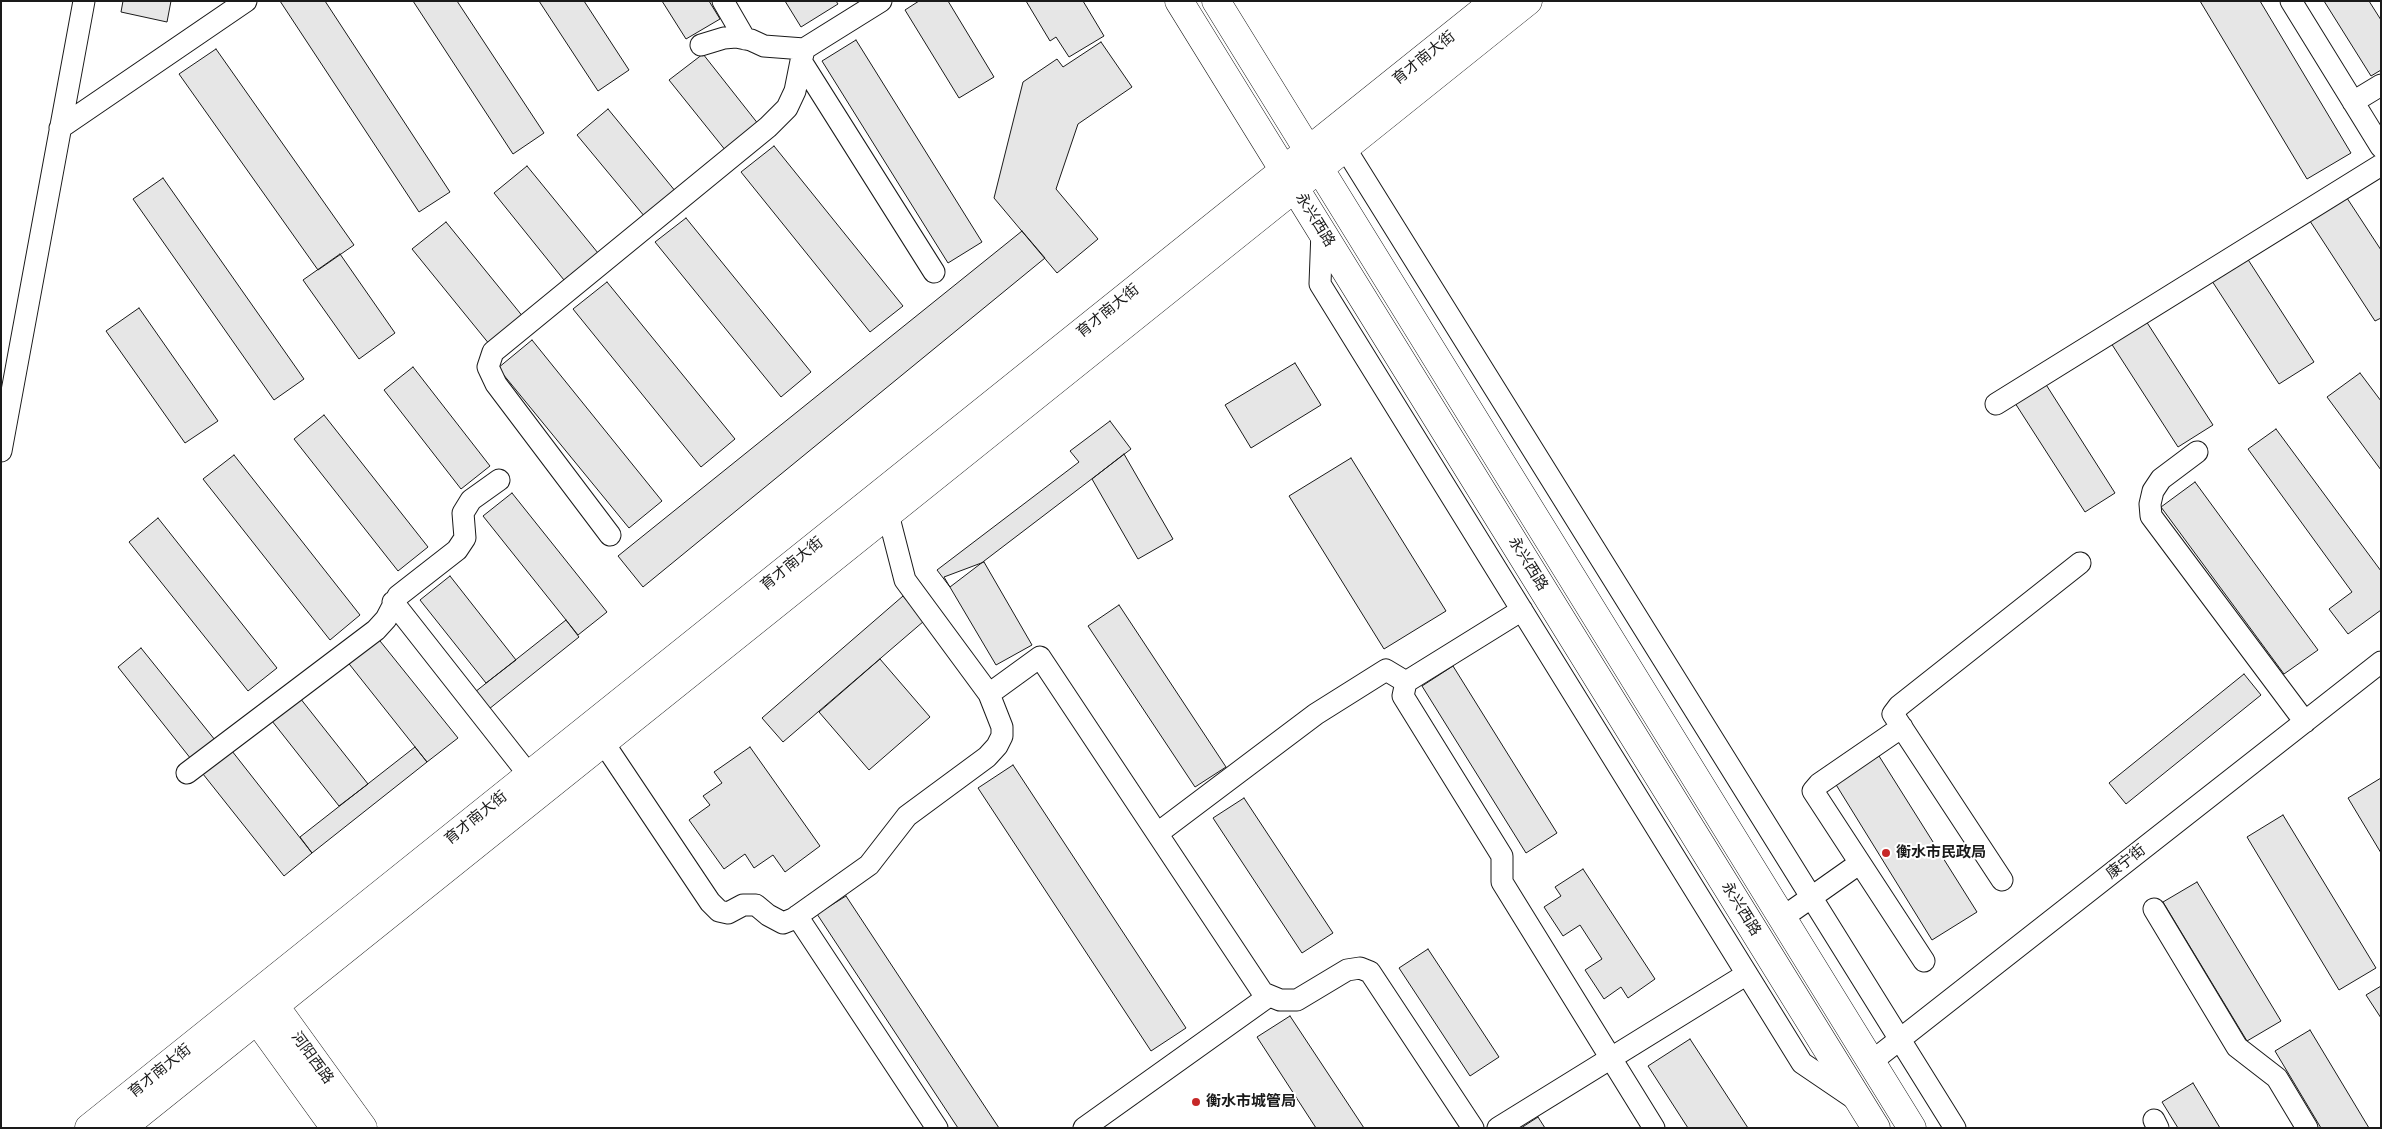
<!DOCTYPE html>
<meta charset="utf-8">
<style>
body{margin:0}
#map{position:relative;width:2382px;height:1129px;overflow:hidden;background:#fff;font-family:"Libre Baskerville",serif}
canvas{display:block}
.frame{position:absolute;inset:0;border:2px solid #1a1a1a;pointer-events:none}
</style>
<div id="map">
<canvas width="2382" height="1129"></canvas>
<div class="frame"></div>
</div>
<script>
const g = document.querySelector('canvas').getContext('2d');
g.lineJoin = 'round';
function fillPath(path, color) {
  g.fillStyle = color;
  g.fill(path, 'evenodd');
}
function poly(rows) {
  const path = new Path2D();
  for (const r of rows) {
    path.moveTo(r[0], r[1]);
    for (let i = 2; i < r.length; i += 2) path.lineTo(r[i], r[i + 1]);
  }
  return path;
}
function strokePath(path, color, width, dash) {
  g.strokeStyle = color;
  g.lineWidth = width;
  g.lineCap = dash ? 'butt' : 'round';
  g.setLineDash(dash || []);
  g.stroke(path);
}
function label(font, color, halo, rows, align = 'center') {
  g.font = font + ' "Libre Baskerville","Noto Sans SC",serif';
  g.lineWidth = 4;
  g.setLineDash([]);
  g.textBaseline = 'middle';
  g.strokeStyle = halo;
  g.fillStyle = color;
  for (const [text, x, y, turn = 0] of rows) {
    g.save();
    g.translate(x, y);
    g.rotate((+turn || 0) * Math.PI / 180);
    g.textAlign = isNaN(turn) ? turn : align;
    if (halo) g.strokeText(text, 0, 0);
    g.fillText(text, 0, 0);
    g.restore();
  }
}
const building = poly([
 [123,1,171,1,167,22,121,12,123,1],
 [280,1,325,1,450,192,419,212,280,1],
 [413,1,457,1,544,133,513,154,413,1],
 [539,1,584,1,629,70,598,91,539,1],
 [662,1,709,1,720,19,686,39,662,1],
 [785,1,836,1,838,4,801,27,785,1],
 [919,1,948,1,994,77,959,98,905,10,919,1],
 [1026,1,1083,1,1104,36,1069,57,1056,37,1050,41,1026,1],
 [2200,1,2260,1,2351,153,2307,179,2200,1],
 [2324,1,2369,1,2381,20,2381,70,2371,76,2324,1],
 [856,40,982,242,948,263,822,61,856,40],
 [1101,42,1132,87,1078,124,1056,189,1098,239,1057,273,994,198,1023,82,1057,59,1063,67,1101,42],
 [216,49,354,245,318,270,179,74,216,49],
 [703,54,759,125,726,151,669,80,703,54],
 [608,109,676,192,645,217,577,135,608,109],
 [774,146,903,306,870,332,741,172,774,146],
 [527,166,598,253,564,280,494,193,527,166],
 [163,178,304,379,274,400,133,199,163,178],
 [2345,195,2381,250,2381,318,2375,321,2308,218,2345,195],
 [686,218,811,372,781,397,655,242,686,218],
 [446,222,524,318,490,345,412,249,446,222],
 [1022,231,1045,258,643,587,618,556,1022,231],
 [340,254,395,333,359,359,303,280,340,254],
 [2247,258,2314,362,2279,384,2212,281,2247,258],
 [607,282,735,439,701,467,573,309,607,282],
 [139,308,218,421,185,443,106,331,139,308],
 [2146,321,2213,425,2178,447,2111,343,2146,321],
 [532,340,662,501,629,528,498,368,532,340],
 [1295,363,1321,405,1251,448,1225,405,1295,363],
 [413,367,490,466,461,489,384,390,413,367],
 [2360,373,2381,401,2381,470,2327,397,2360,373],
 [2045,383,2115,493,2085,512,2015,403,2045,383],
 [324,415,428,547,398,571,294,439,324,415],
 [1110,421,1131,449,950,587,937,570,1079,462,1070,451,1110,421],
 [2276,429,2381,571,2381,610,2348,634,2329,609,2352,592,2248,449,2276,429],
 [1124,454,1173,539,1138,559,1092,479,1124,454],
 [234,455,360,615,330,640,203,479,234,455],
 [1351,458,1446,611,1384,649,1289,496,1351,458],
 [2195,482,2318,650,2284,674,2161,507,2195,482],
 [512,493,607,612,578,635,483,516,512,493],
 [158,518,277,668,248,691,129,542,158,518],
 [984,562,1032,645,996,665,944,577,984,562],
 [450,576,516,660,486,683,420,600,450,576],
 [903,596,924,621,783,742,762,718,903,596],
 [1119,605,1226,767,1195,787,1088,626,1119,605],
 [566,620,579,637,489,709,475,692,566,620],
 [376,636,458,738,427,762,346,660,376,636],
 [141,648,215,740,191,759,118,667,141,648],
 [880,659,930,717,869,770,819,712,880,659],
 [1453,666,1557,833,1526,853,1422,686,1453,666],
 [2244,674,2261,695,2126,804,2109,783,2244,674],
 [300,698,368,784,339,806,272,721,300,698],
 [415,747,427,762,312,853,300,837,415,747],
 [750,747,820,846,785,872,773,855,754,868,745,854,724,869,689,820,710,805,703,796,722,783,714,772,750,747],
 [232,751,312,853,284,876,203,774,232,751],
 [1879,756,1977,912,1932,940,1835,783,1879,756],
 [1013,765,1186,1028,1151,1051,978,788,1013,765],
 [2381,778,2381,853,2348,798,2381,778],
 [1244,798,1333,933,1302,953,1213,818,1244,798],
 [2283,815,2376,968,2339,990,2247,837,2283,815],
 [1583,869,1655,979,1628,998,1621,987,1604,999,1585,970,1602,959,1580,925,1563,936,1544,907,1561,896,1555,887,1583,869],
 [2197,882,2281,1021,2247,1041,2163,902,2197,882],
 [846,896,999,1128,958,1128,817,914,846,896],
 [1428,949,1499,1057,1470,1076,1399,968,1428,949],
 [2381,986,2381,1018,2366,995,2381,986],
 [1290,1016,1364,1128,1316,1128,1257,1037,1290,1016],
 [2310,1030,2369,1128,2321,1128,2275,1051,2310,1030],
 [1690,1039,1748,1128,1688,1128,1648,1066,1690,1039],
 [2193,1083,2220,1128,2178,1128,2162,1102,2193,1083],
 [1538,1117,1545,1128,1521,1128,1538,1117]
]);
const minor = poly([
 [723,1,745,39],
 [2291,1,2381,147],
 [701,45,724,38,736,37,751,40,764,46,804,49,881,1],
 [803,54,801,61,934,272],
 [2353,102,2381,85],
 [60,128,246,1],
 [1345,148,1955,1128],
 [1322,231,1320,284,1802,1063,1855,1099],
 [1996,404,2381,165],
 [1,451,84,1],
 [2197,452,2161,479,2153,491,2150,504,2151,516,2305,722],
 [888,514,905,580,989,694,1040,657,1263,993,1280,1000,1297,1000,1347,970,1360,968,1370,972,1473,1128],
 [610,535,496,384,488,367,493,352,768,127,787,108,795,91,801,61],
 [393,602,529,775],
 [1406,682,1403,696,1502,856,1502,882,1654,1128],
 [1902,727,1819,784,1813,791,1924,961],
 [603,742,710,902,719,911,728,913,743,905,756,905,768,915,783,923,793,919,869,865,907,816,987,757,997,746,1002,736,1002,727,989,694],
 [187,773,376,630,386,619,398,596,457,550,465,538,463,513,471,500,499,480],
 [1158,833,1316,714,1386,670,1406,682,1522,610],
 [2002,880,1893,714,1899,706,2080,563],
 [2154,909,2237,1047,2277,1078,2307,1128],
 [797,916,937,1128],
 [1782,918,1860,863],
 [1871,1062,2381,662],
 [2154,1120,2158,1128],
 [1084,1128,1269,996],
 [1498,1128,1747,974]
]);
const major = poly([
 [1179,1,1876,1128],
 [1216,1,1912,1128],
 [264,991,363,1128],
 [247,1006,335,1128],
 [89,1128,1495,1],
 [122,1128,1528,1]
]);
const markers = [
 [1886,853,5,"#c62828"],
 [1196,1102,5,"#c62828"]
];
const streetNames = [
 ["育才南大街",1424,58,-39],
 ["永兴西路",1315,220,58],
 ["育才南大街",1108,311,-39],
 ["育才南大街",792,564,-39],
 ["永兴西路",1528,564,58],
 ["育才南大街",476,818,-39],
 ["康宁街",2126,862,-38],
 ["永兴西路",1741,909,58],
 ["河阳西路",312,1058,54],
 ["育才南大街",160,1071,-39]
];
const poiNames = [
 ["衡水市民政局",1896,853],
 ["衡水市城管局",1206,1102]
];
fillPath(building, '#e6e6e6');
strokePath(building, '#1a1a1a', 1);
strokePath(minor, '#1a1a1a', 23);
strokePath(major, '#1a1a1a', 29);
strokePath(minor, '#fff', 21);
strokePath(major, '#fff', 28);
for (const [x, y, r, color] of markers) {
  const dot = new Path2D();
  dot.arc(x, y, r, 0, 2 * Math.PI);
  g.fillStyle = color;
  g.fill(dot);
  strokePath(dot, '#fff', 2);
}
label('15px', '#1a1a1a', '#fff', streetNames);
label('bold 15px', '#1a1a1a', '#fff', poiNames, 'left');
</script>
